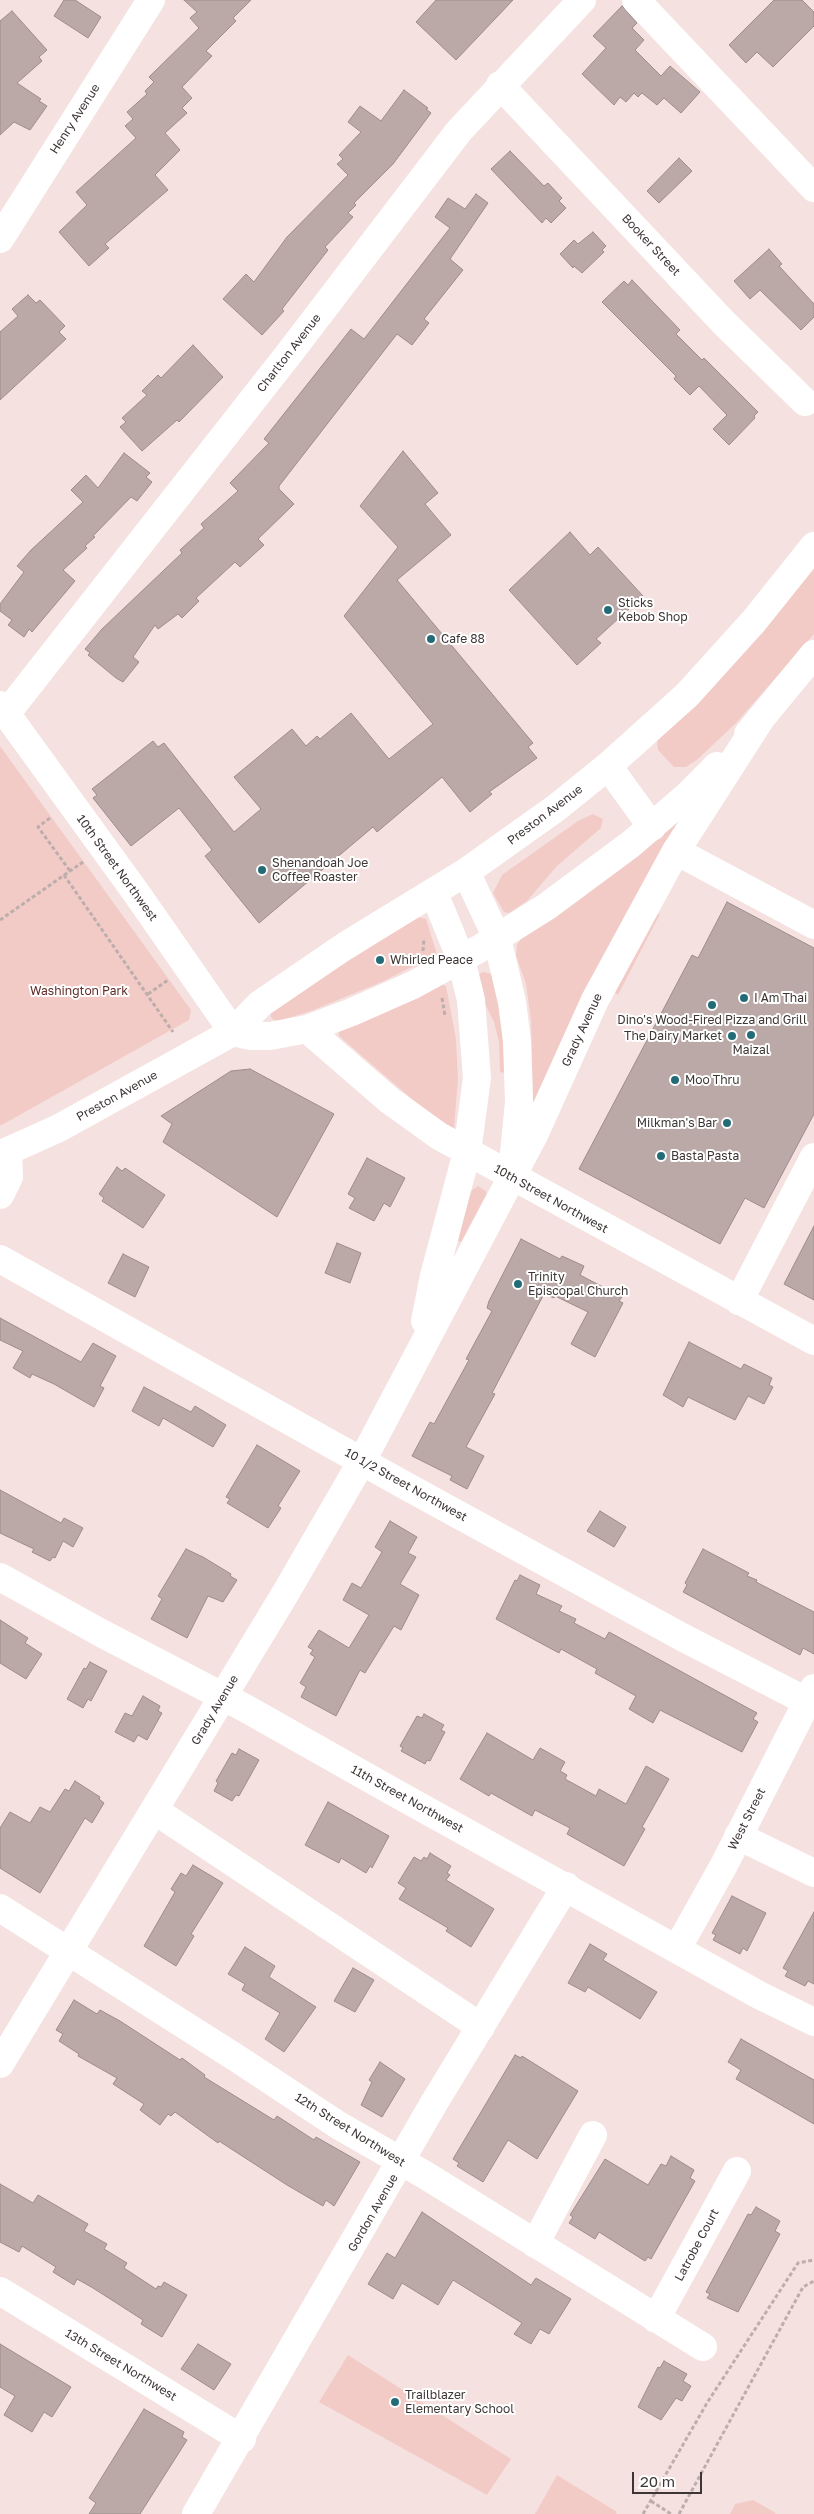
<!DOCTYPE html>
<style>
body{margin:0}
#map{position:relative;width:814px;height:2514px;overflow:hidden;background:#f5e2e0;font-family:"Golos Text",sans-serif}
canvas{display:block}
.scale{position:absolute;left:632px;top:2472px;width:70px;height:22px;box-sizing:border-box;border:2px solid #3d3635;border-top:0;padding-left:6px;font-size:15px;line-height:18px;white-space:nowrap;color:#3d3635;-webkit-text-stroke:4px #fff;paint-order:stroke}
</style>
<div id="map">
<canvas width="814" height="2514"></canvas>
<div class="scale">20 m</div>
</div>
<script>
const g = document.querySelector('canvas').getContext('2d');
g.lineJoin = 'round';
function fillPath(path, color) {
  g.fillStyle = color;
  g.fill(path, 'evenodd');
}
function poly(rows) {
  const path = new Path2D();
  for (const r of rows) {
    path.moveTo(r[0], r[1]);
    for (let i = 2; i < r.length; i += 2) path.lineTo(r[i], r[i + 1]);
  }
  return path;
}
function strokePath(path, color, width, dash) {
  g.strokeStyle = color;
  g.lineWidth = width;
  g.lineCap = dash ? 'butt' : 'round';
  g.setLineDash(dash || []);
  g.stroke(path);
}
function label(font, color, halo, rows, align = 'center') {
  g.font = font + ' "Golos Text",sans-serif';
  g.lineWidth = 4;
  g.setLineDash([]);
  g.textBaseline = 'middle';
  g.strokeStyle = halo;
  g.fillStyle = color;
  for (const [text, x, y, turn = 0] of rows) {
    g.save();
    g.translate(x, y);
    g.rotate((+turn || 0) * Math.PI / 180);
    g.textAlign = isNaN(turn) ? turn : align;
    if (halo) g.strokeText(text, 0, 0);
    g.fillText(text, 0, 0);
    g.restore();
  }
}
const green = poly([
 [814,564,814,634,736,723,698,759,686,767,674,767,658,750,657,740],
 [0,746,191,1010,189,1020,0,1126],
 [593,814,603,819,601,828,557,866,527,901,509,913,504,912,493,893,502,875,578,821],
 [679,817,682,819,624,917,536,1101,533,1101,531,1021,526,984,516,956,517,945,521,939,604,881],
 [652,912,660,914,618,995,611,990],
 [418,917,426,919,437,954,384,981,311,1011,279,1021,274,1020,271,1017,271,1010],
 [483,972,492,974,497,996,503,1034,505,1073,500,1072,499,1042,494,1022,481,996,478,975],
 [441,984,446,986,456,1039,458,1079,454,1129,443,1126,339,1036,339,1032,342,1029],
 [478,1186,486,1191,486,1195,461,1242,458,1241,466,1205,471,1191],
 [348,2355,511,2459,487,2495,319,2402],
 [557,2475,617,2512,616,2514,535,2514],
 [753,2500,774,2512,776,2514,730,2514,735,2504]
]);
const building = poly([
 [64,0,75,0,101,17,88,38,54,16,64,0],
 [184,0,251,0,233,18,236,21,206,51,212,56,182,87,192,98,182,108,187,113,165,133,180,150,155,175,168,190,105,244,109,248,89,266,59,232,87,205,76,192,136,138,125,126,133,119,127,112,147,94,145,91,154,82,149,77,199,28,190,18,197,12,184,0],
 [436,0,513,0,456,60,416,22,436,0],
 [774,0,802,0,814,12,814,26,773,67,757,52,746,63,729,45,774,0],
 [622,6,637,23,632,28,644,40,635,50,661,76,670,66,700,92,681,113,664,98,657,105,642,93,638,97,634,93,626,102,620,97,614,105,582,74,606,48,593,36,622,6],
 [12,11,47,50,39,57,42,61,17,83,41,99,39,101,47,106,30,130,14,122,0,135,0,21,12,11],
 [404,90,428,108,426,109,431,113,393,164,354,203,356,205,348,213,353,217,325,247,328,250,282,309,284,311,262,335,223,299,246,274,254,282,287,237,348,175,337,164,343,159,339,155,361,132,348,122,360,106,381,121,404,90],
 [510,151,544,186,548,183,562,198,559,201,566,208,551,223,546,218,542,223,491,169,510,151],
 [679,158,692,171,659,203,647,191,679,158],
 [476,194,488,203,450,259,463,270,424,319,429,323,412,345,397,334,279,486,279,489,294,504,258,539,264,545,240,567,235,562,196,598,199,601,182,618,178,614,158,629,155,625,133,657,139,662,123,682,116,678,88,655,90,653,85,649,102,629,182,553,180,550,204,528,201,524,238,491,230,483,269,443,264,439,351,329,364,339,450,228,435,217,448,198,465,209,476,194],
 [593,232,606,246,602,250,604,252,582,273,574,266,573,268,560,254,574,240,578,244,593,232],
 [769,249,782,264,779,266,814,304,814,317,801,330,760,290,750,299,734,281,769,249],
 [632,280,680,330,676,334,702,360,704,358,758,412,754,416,755,418,729,445,713,429,727,415,699,386,690,395,674,379,676,376,602,302,624,281,628,285,632,280],
 [28,295,36,303,40,300,65,326,59,332,66,339,0,400,0,332,18,316,12,309,28,295],
 [193,345,223,377,179,422,177,420,142,451,120,427,126,422,122,418,147,395,142,391,158,375,161,378,193,345],
 [403,451,438,493,425,504,451,535,397,580,533,743,528,747,537,758,489,792,492,794,470,812,442,777,377,832,373,827,259,923,205,856,212,850,179,808,131,846,93,798,97,795,92,789,153,741,158,747,164,743,234,832,261,809,234,777,292,729,306,746,317,736,320,739,351,713,389,759,433,724,344,616,398,547,360,506,403,451],
 [124,453,150,473,146,477,152,482,137,501,131,497,93,536,95,537,85,546,87,548,63,570,75,581,32,632,29,629,24,637,8,625,12,620,0,611,0,604,24,572,17,566,31,550,83,502,71,490,86,475,98,488,124,453],
 [570,532,590,555,598,547,643,596,596,639,601,643,577,665,509,590,570,532],
 [727,902,814,948,814,1114,764,1208,745,1198,720,1244,579,1169,692,955,698,958,727,902],
 [250,1069,334,1114,277,1217,163,1142,172,1124,161,1116,231,1071,250,1069],
 [367,1158,405,1178,390,1207,384,1203,374,1221,349,1208,355,1198,348,1194,367,1158],
 [117,1167,122,1171,125,1168,165,1195,143,1228,102,1201,104,1198,99,1194,117,1167],
 [814,1226,814,1300,784,1284,814,1226],
 [521,1239,560,1259,562,1256,584,1266,580,1275,622,1297,619,1301,623,1303,595,1357,571,1344,588,1312,555,1296,554,1298,544,1294,492,1393,495,1394,466,1447,484,1456,467,1489,450,1480,452,1476,412,1456,430,1422,434,1424,469,1360,466,1359,492,1311,487,1308,489,1301,521,1239],
 [337,1243,361,1253,350,1283,325,1273,337,1243],
 [123,1254,149,1267,135,1297,108,1283,123,1254],
 [0,1318,81,1362,93,1343,116,1356,100,1386,104,1388,94,1407,54,1384,32,1374,30,1378,13,1368,23,1351,0,1340,0,1318],
 [689,1342,741,1369,744,1364,772,1378,769,1385,773,1387,764,1404,748,1396,735,1420,688,1397,683,1407,663,1395,689,1342],
 [144,1387,191,1412,195,1406,226,1425,213,1447,163,1418,159,1426,132,1411,144,1387],
 [257,1445,300,1471,278,1506,281,1508,268,1528,227,1503,230,1499,226,1497,257,1445],
 [0,1490,61,1523,64,1518,83,1528,73,1547,63,1541,55,1558,53,1557,50,1561,32,1552,34,1549,0,1533,0,1490],
 [600,1511,626,1527,614,1547,587,1531,600,1511],
 [390,1521,417,1537,408,1553,416,1557,400,1584,419,1595,401,1630,394,1626,365,1673,360,1670,336,1716,301,1697,306,1687,300,1683,315,1657,310,1654,313,1650,308,1647,319,1630,349,1648,369,1615,343,1600,352,1583,361,1588,382,1552,375,1547,390,1521],
 [186,1549,203,1557,231,1574,230,1576,237,1580,223,1602,208,1596,187,1638,151,1619,162,1599,158,1596,186,1549],
 [703,1549,749,1573,747,1576,757,1580,756,1582,814,1612,814,1654,803,1648,800,1655,683,1592,687,1585,685,1583,703,1549],
 [520,1575,540,1585,536,1594,562,1606,559,1611,576,1619,574,1623,605,1639,609,1632,757,1713,753,1719,758,1722,742,1752,660,1710,653,1723,629,1709,636,1696,595,1673,597,1669,561,1649,559,1653,496,1619,515,1580,517,1581,520,1575],
 [0,1620,28,1638,25,1643,42,1654,26,1679,0,1663,0,1620],
 [90,1662,107,1671,91,1701,88,1699,83,1708,67,1699,84,1668,86,1669,90,1662],
 [143,1696,160,1706,158,1711,162,1713,147,1740,138,1735,134,1742,115,1732,125,1713,132,1716,143,1696],
 [424,1714,444,1725,441,1730,445,1732,430,1761,427,1760,425,1764,401,1751,403,1748,400,1746,417,1716,422,1718,424,1714],
 [487,1733,533,1760,540,1748,565,1762,560,1771,567,1775,565,1779,596,1796,599,1789,626,1804,646,1766,669,1779,642,1827,645,1829,624,1866,567,1834,570,1828,535,1810,532,1816,491,1793,489,1796,460,1779,487,1733],
 [239,1749,259,1760,239,1796,236,1795,232,1801,214,1791,218,1783,216,1781,232,1753,236,1755,239,1749],
 [75,1781,100,1797,99,1799,104,1803,92,1823,85,1818,40,1893,0,1868,0,1828,10,1812,30,1823,40,1807,50,1812,65,1789,69,1791,75,1781],
 [328,1802,389,1836,372,1868,370,1866,366,1873,341,1858,339,1863,305,1845,328,1802],
 [430,1853,451,1866,447,1873,450,1875,446,1880,494,1909,471,1947,446,1931,448,1928,399,1899,406,1888,398,1883,414,1857,421,1861,424,1857,427,1859,430,1853],
 [193,1865,223,1883,191,1934,194,1936,176,1966,144,1946,175,1892,171,1889,181,1873,186,1876,193,1865],
 [732,1896,766,1913,747,1951,743,1948,740,1954,713,1940,716,1935,712,1933,732,1896],
 [814,1912,814,1984,808,1981,805,1986,785,1976,788,1971,783,1968,814,1912],
 [590,1944,607,1954,603,1960,657,1992,640,2019,588,1987,585,1992,568,1983,590,1944],
 [245,1947,275,1966,269,1977,316,2007,284,2052,265,2039,280,2013,242,1990,245,1984,228,1974,245,1947],
 [353,1968,374,1980,355,2012,334,2001,353,1968],
 [74,2000,97,2014,100,2010,120,2021,180,2060,182,2058,205,2075,204,2077,274,2120,277,2116,314,2140,316,2137,360,2162,334,2206,326,2200,323,2206,287,2185,219,2141,218,2143,175,2112,171,2116,168,2114,160,2125,140,2110,144,2104,113,2084,117,2078,78,2056,79,2054,59,2041,63,2034,56,2030,74,2000],
 [741,2039,814,2080,814,2124,736,2079,741,2070,728,2062,741,2039],
 [515,2055,521,2058,522,2056,578,2091,537,2159,508,2140,483,2182,457,2166,459,2163,453,2159,515,2055],
 [380,2062,405,2079,382,2117,361,2105,372,2082,369,2080,380,2062],
 [671,2156,694,2170,690,2178,695,2181,651,2259,648,2257,645,2261,599,2232,595,2239,569,2223,573,2217,570,2215,605,2159,648,2185,661,2164,666,2166,671,2156],
 [0,2184,33,2203,38,2195,88,2224,84,2231,107,2244,104,2249,127,2263,124,2268,156,2289,158,2286,161,2287,164,2282,187,2295,162,2337,141,2324,143,2320,93,2288,77,2279,74,2285,53,2272,56,2267,22,2246,19,2252,0,2242,0,2184],
 [756,2207,780,2221,775,2231,780,2234,738,2312,707,2298,710,2294,706,2292,748,2214,751,2215,756,2207],
 [422,2212,531,2285,536,2278,571,2299,549,2334,540,2329,531,2344,514,2334,522,2323,453,2280,438,2305,402,2283,393,2299,368,2284,387,2253,395,2258,422,2212],
 [0,2344,71,2387,52,2417,44,2412,32,2432,4,2415,15,2396,0,2387,0,2344],
 [198,2344,231,2364,214,2390,181,2369,198,2344],
 [664,2361,687,2374,683,2381,691,2386,682,2401,676,2398,661,2420,638,2407,658,2367,660,2368,664,2361],
 [144,2409,184,2432,182,2437,187,2440,140,2514,89,2514,96,2503,89,2498,144,2409]
]);
const path = poly([
 [50,818,38,827,70,871],
 [64,875,173,1032],
 [0,920,83,862],
 [423,951,424,938],
 [148,994,168,980],
 [442,998,445,1016],
 [651,2501,671,2514],
 [643,2514,707,2403,798,2263,814,2260],
 [679,2514,803,2287,814,2281]
]);
const minor = poly([
 [636,0,814,188],
 [500,85,724,323,805,402],
 [0,239,151,0],
 [0,705,137,894,233,1032],
 [6,714,291,351,459,131,582,0],
 [608,766,652,827],
 [676,851,814,925],
 [0,1195,9,1177,8,1151],
 [0,1259,406,1486,682,1637,814,1705],
 [739,1301,814,1157],
 [0,1577,103,1634,245,1708,390,1790,759,1995,814,2022],
 [154,1810,481,2027],
 [738,1836,814,1873],
 [0,1908,238,2059,338,2125,425,2175,703,2347],
 [677,1949,724,1865,814,1688],
 [535,2244,593,2135],
 [0,2291,242,2439],
 [656,2319,737,2171],
 [196,2514,434,2103,566,1886]
]);
const major = poly([
 [748,734,814,654],
 [466,872,497,938,512,1002,517,1041,519,1102,513,1163],
 [307,1029,389,1100,439,1136,814,1341],
 [233,1032,251,1036,270,1036,307,1029,352,1012,413,985,479,949,546,907,631,844,688,795,717,766],
 [0,1158,8,1151,59,1128,233,1032,260,1004,345,946,466,872,556,808,608,766,687,695,754,621,814,546],
 [425,1321,434,1276,467,1152,477,1078,471,1000,461,959,434,893],
 [0,2064,285,1594,362,1461,534,1135,595,1000,676,851,760,720]
]);
const markers = [
 [608,610,5,"#236c77"],
 [431,639,5,"#236c77"],
 [262,870,5,"#236c77"],
 [380,960,5,"#236c77"],
 [744,998,5,"#236c77"],
 [712,1005,5,"#236c77"],
 [751,1035,5,"#236c77"],
 [732,1036,5,"#236c77"],
 [675,1080,5,"#236c77"],
 [727,1123,5,"#236c77"],
 [661,1156,5,"#236c77"],
 [518,1284,5,"#236c77"],
 [395,2402,5,"#236c77"]
];
const streetNames = [
 ["Henry Avenue",75,119,-57],
 ["Booker Street",651,245,47],
 ["Charlton Avenue",289,353,-52],
 ["Preston Avenue",545,815,-37],
 ["10th Street Northwest",117,868,54],
 ["Grady Avenue",582,1030,-65],
 ["Preston Avenue",117,1096,-29],
 ["10th Street Northwest",551,1199,29],
 ["10 1/2 Street Northwest",406,1485,29],
 ["Grady Avenue",215,1710,-59],
 ["11th Street Northwest",407,1799,29],
 ["West Street",747,1819,-63],
 ["12th Street Northwest",350,2130,32],
 ["Gordon Avenue",373,2213,-60],
 ["Latrobe Court",697,2245,-62],
 ["13th Street Northwest",121,2365,31]
];
const poiNames = [
 ["Sticks",618,603],
 ["Kebob Shop",618,617],
 ["Cafe 88",441,639],
 ["Shenandoah Joe",272,863],
 ["Coffee Roaster",272,877],
 ["Whirled Peace",390,960],
 ["I Am Thai",754,998],
 ["Dino's Wood-Fired Pizza and Grill",712,1020,"center"],
 ["The Dairy Market",722,1036,"right"],
 ["Maizal",751,1050,"center"],
 ["Moo Thru",685,1080],
 ["Milkman's Bar",717,1123,"right"],
 ["Basta Pasta",671,1156],
 ["Trinity",528,1277],
 ["Episcopal Church",528,1291],
 ["Trailblazer",405,2395],
 ["Elementary School",405,2409]
];
const parkNames = [
 ["Washington Park",79,991]
];
fillPath(green, '#f2cbc7');
fillPath(building, '#baa9a7');
strokePath(building, '#9d8c8a', 1);
strokePath(path, '#bdaeac', 3, [4, 2.5]);
strokePath(minor, '#fff', 28);
strokePath(major, '#fff', 28);
for (const [x, y, r, color] of markers) {
  const dot = new Path2D();
  dot.arc(x, y, r, 0, 2 * Math.PI);
  g.fillStyle = color;
  g.fill(dot);
  strokePath(dot, '#fff', 2);
}
label('12px', '#3d3635', '#fff', streetNames);
label('12px', '#3d3635', '#fff', poiNames, 'left');
label('12px', '#612c28', '#fff', parkNames);
</script>
